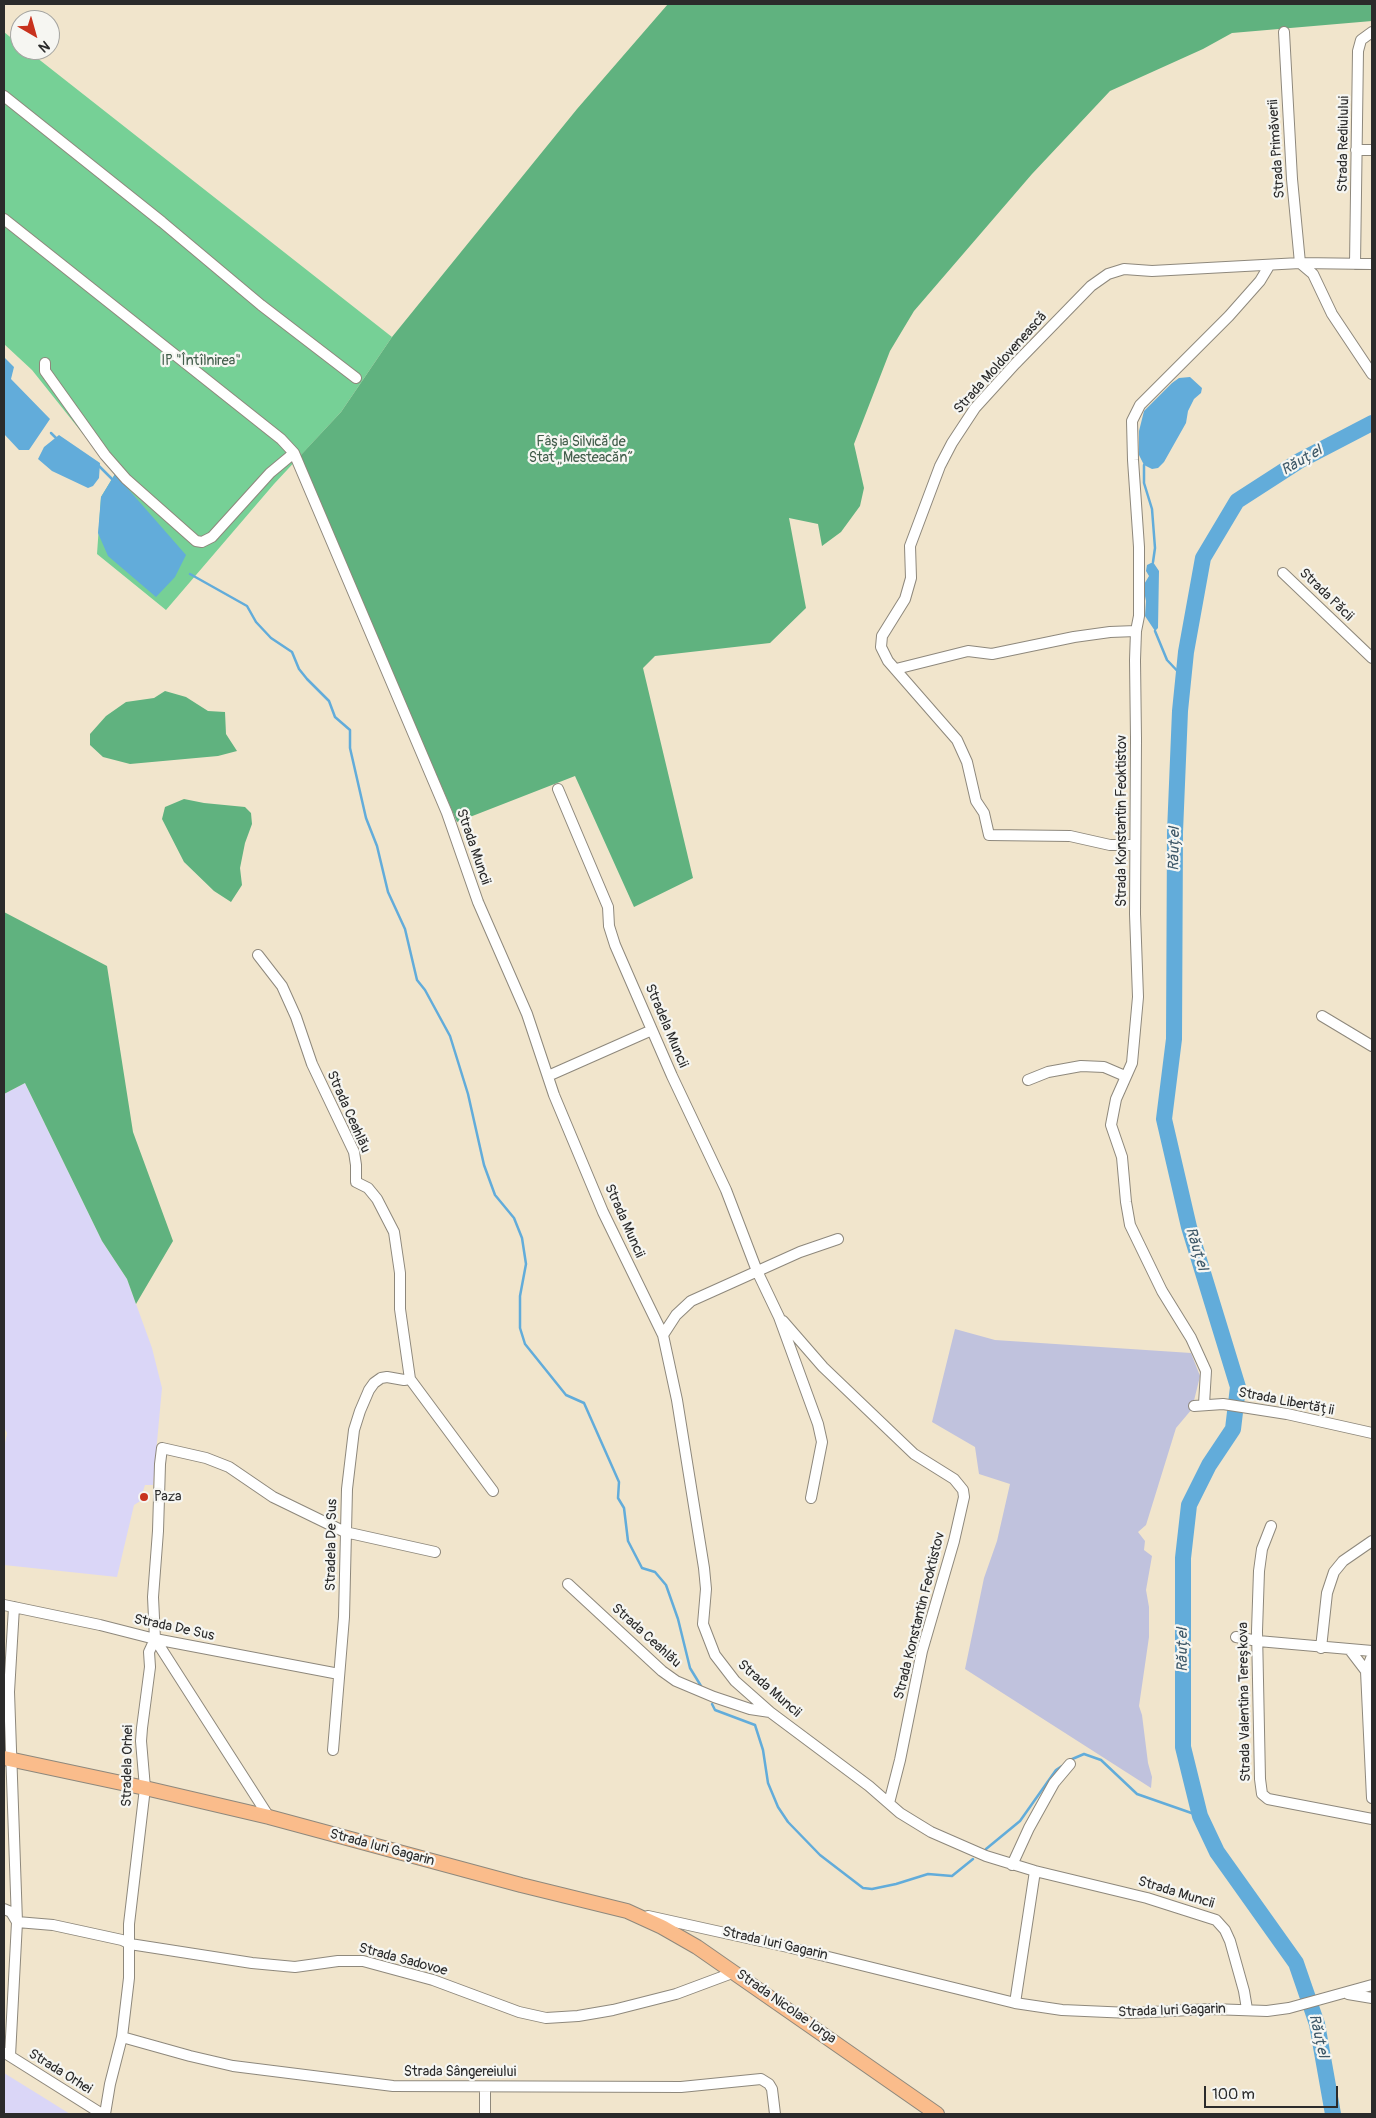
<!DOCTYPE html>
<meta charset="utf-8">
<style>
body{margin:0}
#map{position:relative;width:1376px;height:2118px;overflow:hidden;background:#f1e5cc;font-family:Pangolin,sans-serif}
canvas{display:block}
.frame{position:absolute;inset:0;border:5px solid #2b2b2b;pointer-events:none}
.north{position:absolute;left:10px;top:10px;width:50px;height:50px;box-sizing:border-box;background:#f6f6f2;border:1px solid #a5a5a2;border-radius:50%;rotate:142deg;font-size:14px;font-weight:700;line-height:20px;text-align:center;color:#2b2b2b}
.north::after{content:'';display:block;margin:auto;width:18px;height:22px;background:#c8321e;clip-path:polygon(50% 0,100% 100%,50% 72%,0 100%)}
.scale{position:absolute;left:1204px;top:2086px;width:134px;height:22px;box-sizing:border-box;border:2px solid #2b2b2b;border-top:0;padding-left:6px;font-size:15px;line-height:18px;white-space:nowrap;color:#2b2b2b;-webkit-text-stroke:4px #f6f6f2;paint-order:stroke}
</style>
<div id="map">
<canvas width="1376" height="2118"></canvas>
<div class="frame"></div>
<div class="north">N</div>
<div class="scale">100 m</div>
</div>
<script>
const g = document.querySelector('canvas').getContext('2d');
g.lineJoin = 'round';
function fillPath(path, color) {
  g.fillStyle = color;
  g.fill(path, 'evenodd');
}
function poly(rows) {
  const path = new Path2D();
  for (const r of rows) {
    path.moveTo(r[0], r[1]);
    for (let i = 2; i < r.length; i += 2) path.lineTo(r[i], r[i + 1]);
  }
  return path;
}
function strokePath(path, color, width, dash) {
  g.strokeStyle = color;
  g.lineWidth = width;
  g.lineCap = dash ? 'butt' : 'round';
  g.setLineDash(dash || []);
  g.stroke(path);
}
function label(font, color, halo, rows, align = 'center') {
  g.font = font + ' Pangolin,sans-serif';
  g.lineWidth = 4.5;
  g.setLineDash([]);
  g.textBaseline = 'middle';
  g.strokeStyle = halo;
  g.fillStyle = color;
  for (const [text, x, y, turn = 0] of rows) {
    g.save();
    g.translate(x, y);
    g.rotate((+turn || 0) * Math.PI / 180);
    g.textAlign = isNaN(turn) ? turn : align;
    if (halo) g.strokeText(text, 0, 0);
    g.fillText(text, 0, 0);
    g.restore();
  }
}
const built = poly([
 [25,1083,102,1241,127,1279,152,1348,162,1388,153,1485,145,1485,142,1494,147,1495,146,1501,142,1500,134,1505,117,1577,4,1565,4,1448,7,1433,4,1427,4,1094],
 [4,2073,38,2094,70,2114,4,2114]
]);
const industrial = poly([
 [955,1329,995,1340,1191,1353,1200,1376,1192,1409,1176,1428,1146,1525,1138,1532,1145,1541,1144,1550,1152,1556,1146,1590,1149,1607,1149,1637,1139,1706,1142,1715,1148,1763,1152,1777,1151,1788,965,1669,984,1578,997,1541,1010,1484,979,1474,975,1447,932,1422]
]);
const green = poly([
 [4,32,20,45,20,50,27,50,392,337,341,412,274,484,166,610,97,554,101,497,115,474,32,370,4,344]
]);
const forest = poly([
 [668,4,1372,4,1372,21,1232,33,1203,49,1110,91,1032,174,914,311,890,351,854,444,864,488,860,506,841,532,822,546,818,524,789,518,806,608,770,643,655,656,643,668,693,878,634,907,575,776,457,822,299,457,341,412,392,337,577,109],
 [165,691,186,697,208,711,225,712,226,734,237,751,218,756,130,764,103,757,90,745,90,734,106,716,126,702,154,698],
 [184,799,204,803,245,807,251,813,252,824,245,843,240,868,242,885,231,902,214,891,184,862,162,819,165,807],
 [4,912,107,966,133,1132,173,1241,136,1304,127,1279,102,1241,25,1083,4,1094]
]);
const water = poly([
 [4,357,14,367,11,379,50,419,29,450,19,450,4,434],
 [1190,377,1202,388,1201,393,1194,399,1188,411,1186,423,1164,462,1158,468,1152,469,1144,465,1139,455,1139,431,1144,411,1172,383,1179,378],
 [59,435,100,463,99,478,93,486,88,488,52,471,38,459,44,447],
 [115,474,186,555,175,577,156,597,108,556,98,533,101,497],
 [1153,562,1159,571,1158,628,1155,631,1145,616,1146,601,1143,586,1149,576,1146,571,1147,565]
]);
const stream = poly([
 [51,433,57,439],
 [98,465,113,480],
 [1144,465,1144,483,1152,509,1155,548,1153,562],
 [190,574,247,606,256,622,271,638,292,652,299,669,307,679,329,701,335,717,350,730,350,748,366,818,377,846,388,892,405,929,417,980,425,990,450,1036,468,1094,484,1165,495,1195,514,1218,522,1238,526,1264,520,1296,520,1328,525,1344,566,1395,584,1403,619,1482,618,1498,624,1508,628,1541,642,1568,655,1572,666,1585,678,1619,690,1668,701,1686],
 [1155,631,1167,660,1184,678],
 [712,1704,715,1710,755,1725,763,1750,768,1783,778,1807,788,1822,820,1855,863,1888,872,1889,896,1884,928,1874,952,1876,973,1859],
 [1070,1760,1084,1754,1101,1760,1137,1794,1200,1816],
 [986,1849,1020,1821,1056,1770,1062,1766]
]);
const river = poly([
 [1333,2114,1317,2024,1296,1963,1217,1852,1200,1816,1183,1747,1183,1558,1189,1505,1209,1465,1233,1429,1238,1387,1189,1227,1164,1119,1174,1039,1175,832,1180,711,1186,652,1203,558,1237,501,1299,461,1372,423]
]);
const minor = poly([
 [1284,32,1292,179,1300,263,1313,274,1332,314,1372,374],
 [4,96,162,222,261,305,356,378],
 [1356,150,1372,150],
 [4,219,281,439,294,453,447,813,478,902,527,1014,554,1095,603,1212,663,1335,677,1400,704,1568,706,1589,703,1624,715,1655,735,1681,770,1712,869,1786,900,1813,931,1832,986,1856,1035,1871,1147,1898,1216,1920,1225,1930,1230,1941,1244,1991,1247,2009],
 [1355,264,1358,51,1361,40,1372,32],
 [45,363,45,371,105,455,126,479,196,541,202,542,212,537,270,473,294,453],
 [1283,573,1372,658],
 [896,669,968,651,992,654,1074,637,1110,632,1136,631],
 [558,789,608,907,609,926,615,945,672,1076,726,1190,757,1271,779,1317,818,1424,822,1442,811,1498],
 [1135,845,1110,845,1070,836,989,835,984,813,976,801,967,762,957,740,888,661,881,647,882,636,905,599,911,578,910,546,940,466,952,443,975,408,1015,364,1091,286,1108,274,1124,269,1152,271,1300,263,1372,264],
 [258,955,282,986,296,1017,312,1064,354,1152,356,1165,356,1182,368,1188,377,1199,394,1232,400,1273,400,1309,410,1379,493,1491],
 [1322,1016,1372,1046],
 [548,1076,652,1030],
 [1028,1080,1048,1072,1081,1066,1104,1067,1125,1076],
 [783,1321,823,1367,914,1454,954,1479,963,1490,964,1497,954,1541,922,1651,900,1760,889,1803],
 [663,1335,676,1315,691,1301,800,1252,838,1239],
 [1204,1404,1206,1371,1191,1338,1162,1291,1130,1225,1126,1202,1122,1157,1111,1125,1116,1099,1132,1063,1138,997,1135,914,1136,739,1135,660,1136,631,1139,616,1139,547,1133,460,1132,421,1140,405,1229,316,1260,281,1269,266],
 [1194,1406,1223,1404,1287,1414,1372,1433],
 [1271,1526,1262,1549,1259,1571,1257,1631,1260,1779,1262,1794,1268,1799,1372,1819],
 [568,1584,662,1671,676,1681,714,1697,750,1709,770,1712],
 [4,1605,100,1625,155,1639,339,1674],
 [1236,1637,1258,1641,1372,1651],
 [155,1639,269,1817],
 [1321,1648,1327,1593,1334,1572,1343,1561,1372,1541],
 [1350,1650,1366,1671],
 [1372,1656,1366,1671,1372,1798],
 [333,1750,344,1617,347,1489,354,1430,360,1411,369,1390,374,1383,381,1378,387,1377,404,1380,410,1379],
 [1012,1865,1029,1828,1054,1783,1070,1764],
 [4,1909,11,1912,17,1922,53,1925,122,1940,130,1944,252,1963,295,1967,338,1961,363,1961,433,1980,519,2012,546,2018,578,2016,613,2010,676,1994,735,1972],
 [648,1916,788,1947,1015,2003,1062,2010,1130,2013,1211,2009,1267,2011,1289,2008,1372,1985],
 [1348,1994,1372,1998],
 [1015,2003,1035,1871],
 [122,2037,190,2056,233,2066,393,2086,681,2087,761,2079,769,2084,772,2089,775,2114],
 [5,2053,102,2114],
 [10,2056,17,1922,9,1692,14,1607],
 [105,2114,110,2084,122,2037,129,1978,129,1924,145,1788,141,1741,142,1728,150,1667,149,1652,155,1639,153,1597,158,1531,160,1464,162,1448,206,1458,229,1467,273,1497,345,1532,435,1552],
 [485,2114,485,2087]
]);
const major = poly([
 [4,1758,145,1788,269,1817,521,1885,627,1911,662,1927,697,1947,937,2114]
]);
const markers = [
 [144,1497,5,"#c8321e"]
];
const streetNames = [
 ["Strada Rediulului",1344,144,-89],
 ["Strada Primăverii",1277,149,-94],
 ["Strada Moldovenească",1001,363,-48],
 ["Strada Păcii",1326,595,44],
 ["Strada Konstantin Feoktistov",1122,821,-90],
 ["Strada Muncii",473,847,71],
 ["Stradela Muncii",666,1026,67],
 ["Strada Ceahlău",348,1112,66],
 ["Strada Muncii",624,1221,66],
 ["Strada Libertății",1286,1402,11],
 ["Stradela De Sus",332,1545,-89],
 ["Strada Konstantin Feoktistov",920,1616,-76],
 ["Strada De Sus",174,1628,12],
 ["Strada Ceahlău",646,1636,42],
 ["Strada Muncii",769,1689,41],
 ["Strada Valentina Tereșkova",1245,1702,-91],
 ["Stradela Orhei",128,1766,-89],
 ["Strada Iuri Gagarin",382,1848,15],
 ["Strada Muncii",1176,1893,17],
 ["Strada Iuri Gagarin",775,1944,13],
 ["Strada Sadovoe",403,1960,15],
 ["Strada Nicolae Iorga",786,2007,35],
 ["Strada Iuri Gagarin",1172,2011,-2],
 ["Strada Orhei",60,2072,32],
 ["Strada Sângereiului",460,2072]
];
const parkNames = [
 ["IP \"Întîlnirea\"",201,361],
 ["Fâșia Silvică de",581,442],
 ["Stat „Mesteacăn“",581,458]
];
const poiNames = [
 ["Paza",154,1497]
];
const waterNames = [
 ["Răuțel",1302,461,-30],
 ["Răuțel",1175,849,-89],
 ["Răuțel",1196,1249,73],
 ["Răuțel",1183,1650,-90],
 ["Răuțel",1318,2036,77]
];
fillPath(built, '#dad6f7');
fillPath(industrial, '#c0c2dd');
fillPath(green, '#76d096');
fillPath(forest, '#60b27f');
fillPath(water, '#62acda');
strokePath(stream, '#62acda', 2.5);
strokePath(river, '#62acda', 16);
strokePath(minor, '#8e887c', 12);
strokePath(major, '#8e887c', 16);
strokePath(minor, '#fff', 10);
strokePath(major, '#fabc8b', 14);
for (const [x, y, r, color] of markers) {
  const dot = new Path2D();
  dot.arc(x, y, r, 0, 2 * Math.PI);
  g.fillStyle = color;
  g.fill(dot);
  strokePath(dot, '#f6f6f2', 2);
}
label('14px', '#2b2b2b', '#f6f6f2', streetNames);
label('14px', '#425d4b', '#f6f6f2', parkNames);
label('14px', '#2b2b2b', '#f6f6f2', poiNames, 'left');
label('italic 15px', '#3e5868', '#f6f6f2', waterNames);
</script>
